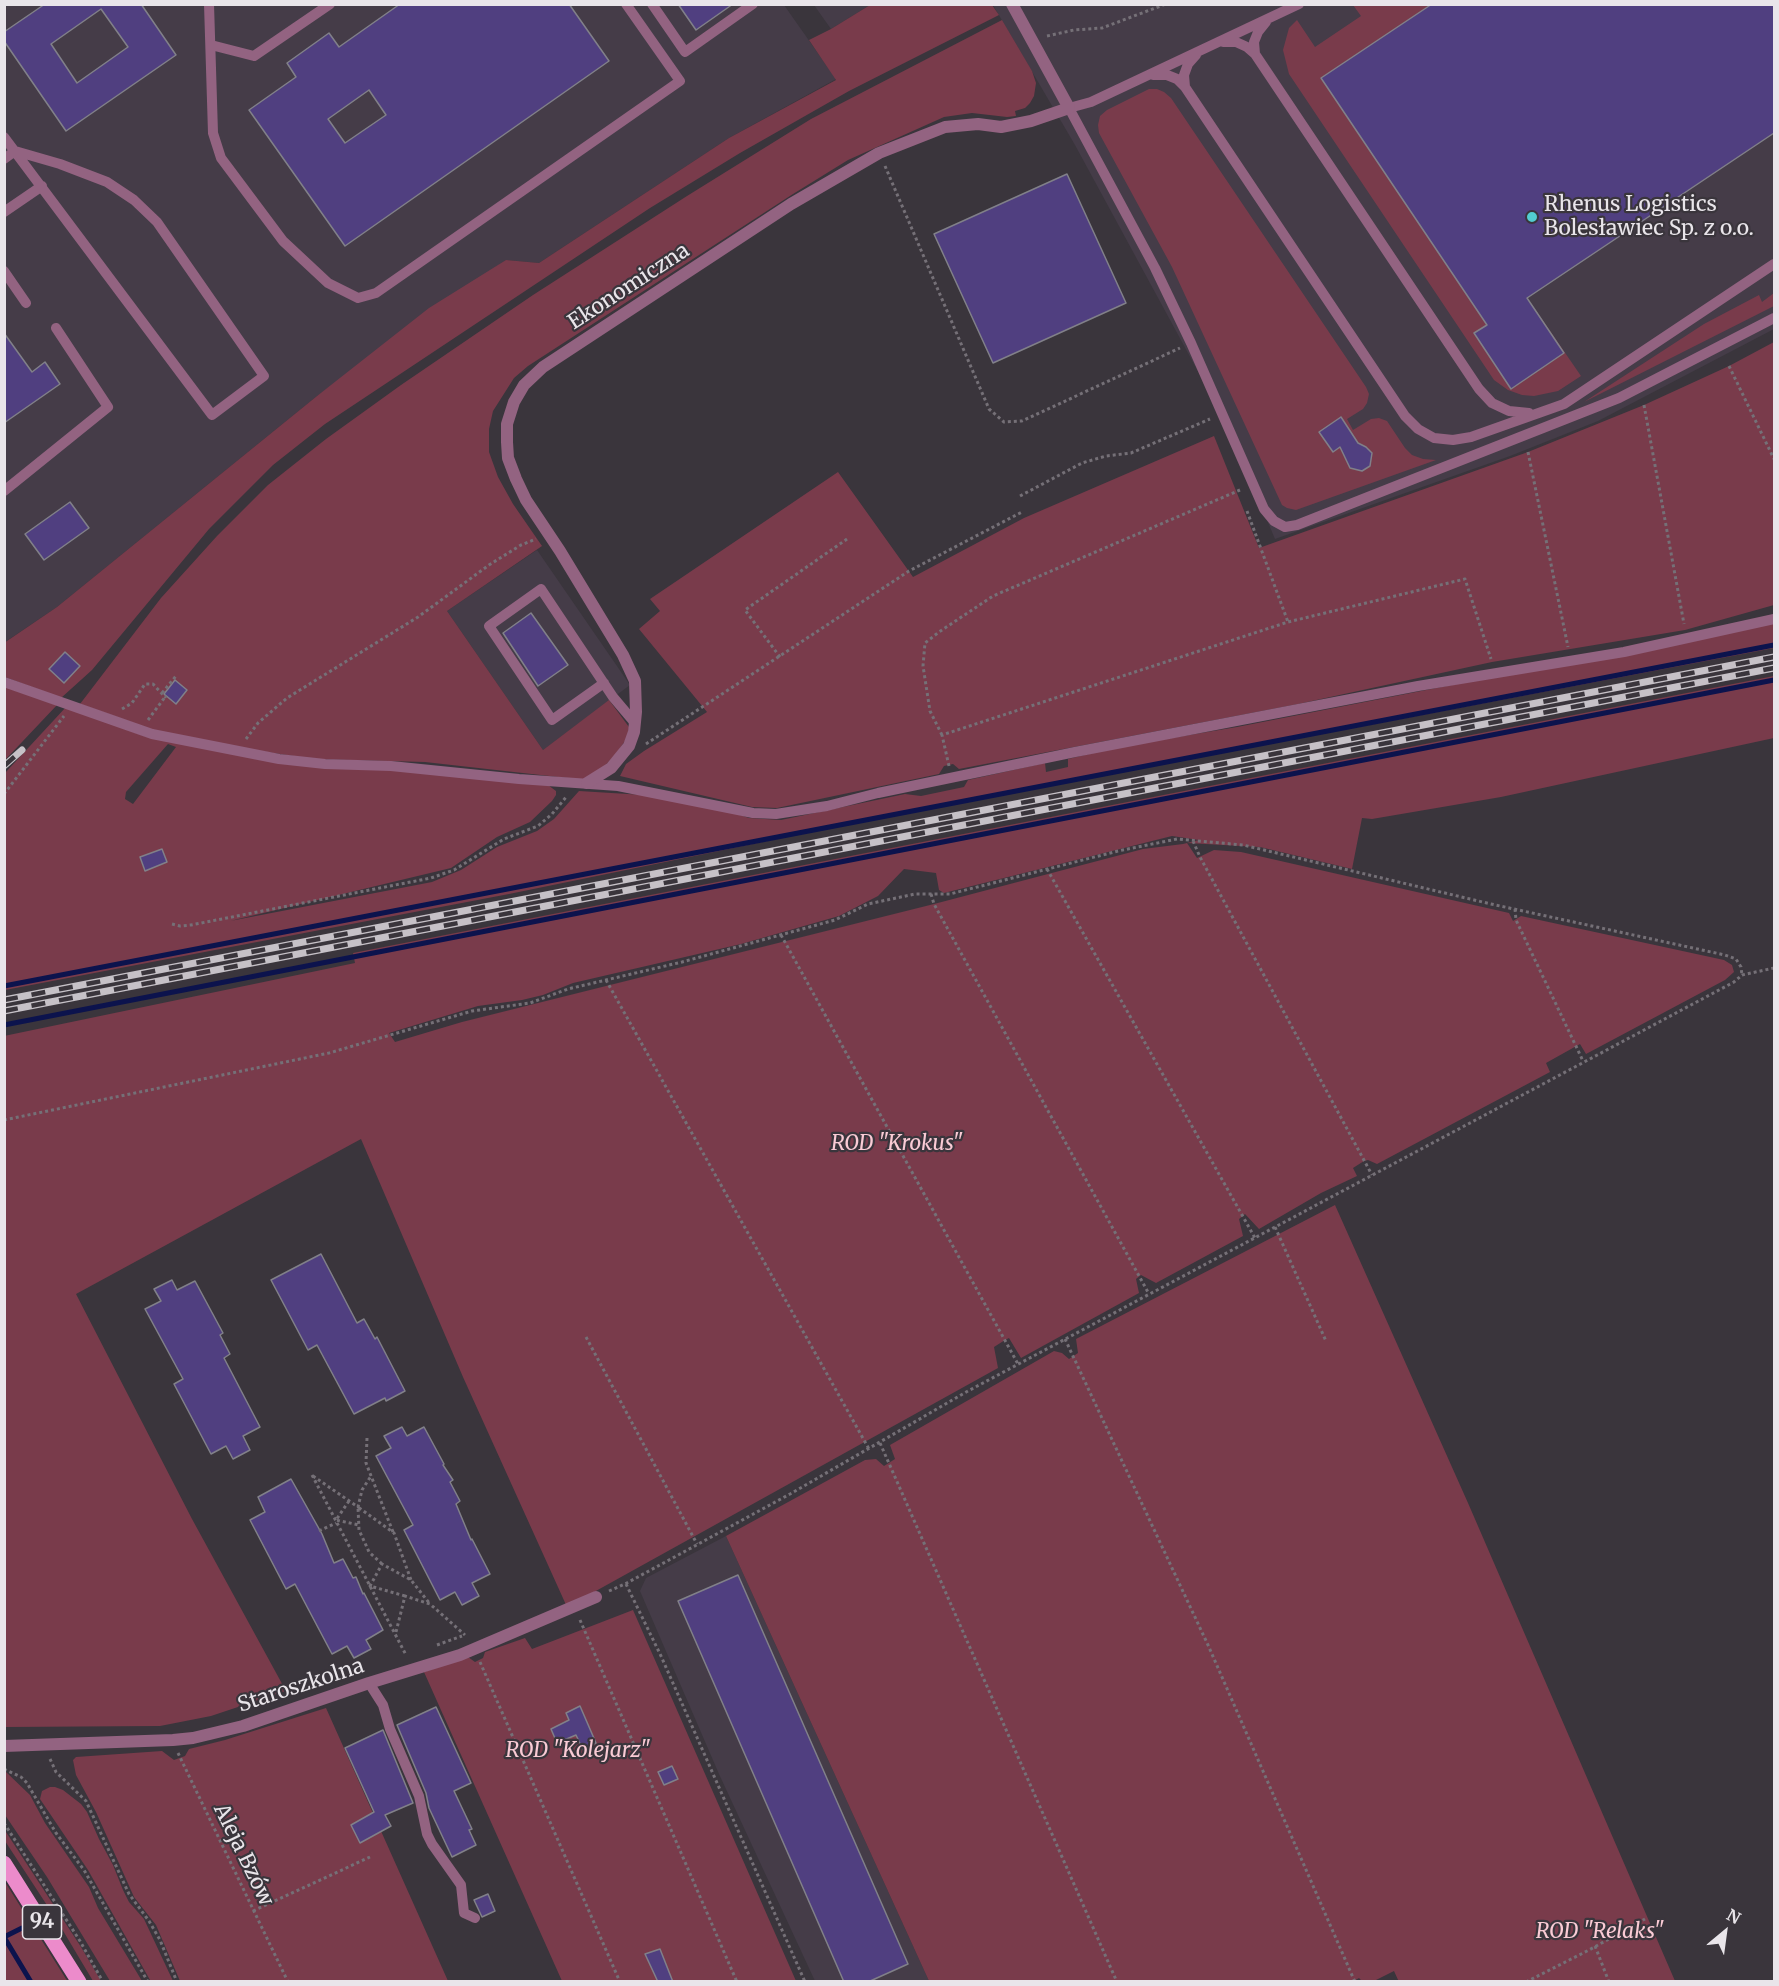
<!DOCTYPE html>
<meta charset="utf-8">
<style>
body{margin:0}
#map{position:relative;width:1779px;height:1986px;overflow:hidden;background:#3a353c;font-family:Merriweather,serif}
canvas{display:block}
.frame{position:absolute;inset:0;border:6px solid #e9e5ea;pointer-events:none}
.north{position:absolute;left:1695px;top:1902px;width:60px;height:60px;-webkit-text-stroke:4px #3a353c;paint-order:stroke;rotate:29deg;font-size:16px;font-weight:700;line-height:24px;text-align:center;color:#e9e5ea}
.north::after{content:'';display:block;margin:auto;width:21px;height:27px;background:#e9e5ea;clip-path:polygon(50% 0,100% 100%,50% 72%,0 100%)}
</style>
<div id="map">
<canvas width="1779" height="1986"></canvas>
<div class="frame"></div>
<div class="north">N</div>
</div>
<script>
const g = document.querySelector('canvas').getContext('2d');
g.lineJoin = 'round';
function fill(path, color) { g.fillStyle = color; g.fill(path, 'evenodd'); }
const toPath = rows => new Path2D(rows.map(r => 'M' + r).join(''));
function strokePath(path, color, width, dash) { g.strokeStyle = color; g.lineWidth = width; g.lineCap = dash ? 'butt' : 'round'; g.setLineDash(dash || []); g.stroke(path); }
function label(font, color, halo, rows, align = 'center') {
  g.font = font + ' Merriweather,serif'; g.lineWidth = 4.5; g.setLineDash([]); g.textBaseline = 'middle'; g.strokeStyle = halo; g.fillStyle = color; for (const [text, x, y, turn = 0] of rows) {
    g.save(); g.translate(x, y); g.rotate((+turn || 0) * Math.PI / 180); g.textAlign = isNaN(turn) ? turn : align; if (halo) g.strokeText(text, 0, 0); g.fillText(text, 0, 0); g.restore();
  }
}
const built = toPath([
 [5,5,784,5,836,79,729,138,539,263,506,260,317,396,57,607,5,642],
 [814,5,870,5,831,29],
 [993,5,1774,5,1774,329,1598,421,1510,456,1275,539,1226,423,1075,145],
 [537,550,630,685,543,750,447,611],
 [726,1536,929,1981,815,1981,719,1774,640,1591,646,1578]
]);
const green = toPath([
 [870,5,992,5,999,15,849,91,740,153,650,208,325,424,273,465,209,529,92,670,61,698,5,677,4,643,57,607,317,396,429,308,506,260,539,263,729,138,836,80,809,40,831,29],
 [65,652,80,666,50,669,50,668],
 [1353,5,1438,5,1361,56,1581,376,1558,391,1534,396,1522,395,1508,390,1494,380,1289,74,1283,50,1289,28,1297,20,1315,47,1361,16],
 [1002,20,1032,71,1036,83,1034,96,1030,103,1025,108,1015,111,1016,116,1007,117,972,113,944,117,848,160,793,194,528,366,514,378,493,411,489,429,489,452,498,477,513,504,542,546,447,611,543,750,609,700,629,727,627,738,616,754,597,774,589,779,576,779,425,762,314,759,253,750,153,730,80,704,161,598,217,536,268,485,326,439,401,385,533,295,687,196,811,119],
 [179,683,187,690,176,704,164,694,169,688,173,691],
 [1149,89,1157,89,1164,92,1171,98,1366,387,1369,394,1367,403,1363,409,1347,419,1353,430,1371,419,1379,418,1387,421,1405,448,1412,455,1423,459,1436,460,1296,510,1287,508,1282,505,1172,267,1099,133,1098,125,1100,116,1107,110],
 [1774,293,1774,306,1584,402,1704,324,1759,295,1762,302],
 [1774,342,1774,605,1685,630,1492,662,1298,704,959,769,953,764,944,766,939,774,777,808,752,807,620,776,626,764,644,751,707,712,639,629,660,611,650,599,838,472,913,577,1024,518,1214,436,1259,548,1528,452,1644,405,1729,366],
 [1774,622,1774,648,865,821,509,894,5,990,5,773,66,707,147,737,382,769,548,785,556,791,556,795,552,801,530,822,497,837,451,868,230,921,432,882,461,870,497,847,537,831,554,819,579,791,644,795,722,809,749,818,781,820,905,794,921,796,964,787,968,780,1045,763,1046,772,1068,767,1068,759,1118,747,1237,727],
 [168,744,176,747,133,804,125,799,126,792],
 [162,850,166,862,144,870,140,857],
 [1774,676,1774,738,1501,797,1372,819,1362,818,1352,869,1260,847,1187,843,1197,858,1214,850,1241,852,1509,913,1513,921,1521,916,1724,960,1732,965,1734,972,1725,980,1586,1054,1580,1044,1546,1063,1550,1072,1377,1164,1368,1160,1364,1161,1353,1168,1357,1176,1321,1193,1259,1229,1245,1214,1239,1219,1243,1236,1156,1283,1141,1275,1136,1279,1139,1293,1021,1358,1009,1338,1005,1340,994,1347,998,1368,567,1607,463,1377,361,1139,76,1294,192,1519,286,1691,211,1716,160,1726,5,1727,4,1036,355,963,353,953],
 [1172,836,1199,840,1183,844,1143,849,934,904,462,1022,395,1042,389,1033,478,1006,522,1000,543,995,573,983,741,944,839,916,878,896,904,869,936,873,939,890,944,893],
 [4,686,57,705,5,760,4,760],
 [1335,1205,1468,1503,1675,1981,1399,1982,1394,1971,1372,1982,1362,1981,1359,1978,1352,1982,929,1981,726,1536,865,1460,876,1459,884,1466,895,1459,890,1445,1054,1351,1062,1353,1069,1359,1078,1353,1076,1339],
 [633,1610,796,1981,562,1981,424,1672,468,1657,475,1662,483,1658,485,1652,525,1638,532,1649],
 [326,1708,448,1981,180,1981,156,1925,134,1897,126,1879,96,1812,76,1775,73,1760,76,1757,162,1751,174,1760,185,1756,189,1749,225,1740],
 [5,1771,30,1795,45,1823,89,1887,98,1908,142,1981,110,1981,47,1877,5,1815],
 [50,1787,55,1787,63,1790,81,1804,87,1812,99,1839,113,1865,123,1890,129,1902,144,1919,173,1981,151,1981,150,1980,88,1870,40,1799,42,1791],
 [4,1829,81,1947,101,1981,93,1981,56,1919,5,1841],
 [5,1882,66,1979,68,1981,5,1981]
]);
const stream = toPath([
 [4,986,1774,645],
 [4,1025,1774,680],
 [4,1937,31,1982],
 [4,1937,22,1928]
]);
const building = toPath([
 [45,4,141,4,176,55,66,131,4,41,4,32,45,4],
 [101,9,128,47,77,83,51,44,101,9],
 [400,4,569,4,609,61,345,246,249,110,296,77,287,63,329,33,339,47,400,4],
 [369,90,386,115,345,143,328,119,369,90],
 [678,4,733,4,696,30,678,4],
 [1432,4,1774,4,1774,133,1527,298,1564,353,1511,389,1474,333,1487,325,1321,78,1432,4],
 [1067,174,1126,303,993,363,934,234,1067,174],
 [4,333,32,372,45,362,60,384,4,423,4,333],
 [1341,417,1358,443,1366,447,1372,453,1370,466,1362,471,1350,468,1340,447,1333,452,1319,432,1341,417],
 [70,502,89,528,44,560,25,534,70,502],
 [531,613,568,665,538,686,503,633,531,613],
 [65,652,80,666,64,683,49,669,65,652],
 [175,680,187,690,176,704,164,694,175,680],
 [162,849,167,862,145,871,140,857,162,849],
 [321,1254,357,1323,364,1319,375,1339,377,1337,405,1391,386,1401,385,1398,354,1414,317,1345,308,1350,271,1280,321,1254],
 [172,1280,177,1290,195,1281,223,1333,220,1335,230,1354,224,1358,260,1427,243,1436,250,1450,233,1459,226,1446,211,1454,174,1384,183,1379,145,1309,161,1301,154,1289,172,1280],
 [402,1427,407,1436,424,1427,444,1464,443,1465,453,1480,450,1482,460,1501,456,1504,471,1540,472,1539,490,1574,472,1583,479,1596,462,1605,455,1592,440,1600,404,1530,413,1525,376,1456,391,1448,384,1436,402,1427],
 [291,1479,322,1534,334,1563,343,1559,353,1578,356,1577,363,1594,364,1593,383,1630,366,1640,371,1649,354,1658,347,1646,332,1654,295,1584,286,1589,250,1520,265,1512,258,1497,291,1479],
 [738,1575,908,1964,868,1982,844,1982,678,1601,738,1575],
 [580,1706,596,1743,583,1750,576,1735,557,1743,551,1729,569,1720,566,1713,580,1706],
 [436,1707,471,1783,454,1791,472,1829,469,1830,476,1845,452,1857,429,1808,426,1793,397,1725,436,1707],
 [383,1730,413,1803,385,1815,391,1826,360,1843,351,1825,374,1812,345,1748,383,1730],
 [672,1766,678,1779,664,1785,658,1772,672,1766],
 [488,1894,495,1911,482,1917,474,1900,488,1894],
 [660,1949,673,1982,658,1982,645,1954,660,1949]
]);
const path = toPath([
 [1047,36,1074,30,1102,28,1166,4],
 [885,166,989,409,1004,422,1022,421,1180,348],
 [1729,366,1774,459],
 [1644,405,1684,624],
 [1528,452,1568,647],
 [1020,496,1082,463,1106,456,1131,453,1210,419],
 [1247,511,1288,622],
 [780,657,745,610,847,539],
 [162,693,176,676],
 [122,709,132,703,145,684,153,684,165,697,166,696],
 [148,720,165,697],
 [942,735,930,711,923,666,925,643,939,632,993,596,1240,490],
 [246,739,258,723,287,698,418,617,489,565,521,545,536,539],
 [646,744,909,571,1022,512],
 [949,766,942,735,1288,622,1465,579,1491,659],
 [4,794,64,716],
 [1193,841,1200,857,1372,1175],
 [1047,869,1255,1238],
 [931,894,934,904,1149,1294],
 [1515,909,1516,920,1583,1061],
 [172,924,180,926,191,925,431,878,454,870,504,839,538,826,552,814,567,796],
 [781,935,1018,1364],
 [606,980,869,1449],
 [4,1120,329,1053,472,1011,530,1003,568,989,682,962,835,920,868,904,915,894,950,894,1118,851,1177,839,1243,845,1491,904,1725,955,1736,959,1741,967,1742,975],
 [1275,1227,1326,1341],
 [586,1337,697,1544],
 [1065,1339,1208,1645,1355,1982],
 [367,1438,366,1463,393,1532],
 [880,1443,1117,1982],
 [312,1475,406,1655],
 [313,1476,358,1507,362,1490,371,1476],
 [349,1501,336,1520,359,1525],
 [319,1531,336,1523],
 [382,1564,369,1552,365,1543,359,1530,358,1507,394,1533,411,1580],
 [626,1584,661,1656,805,1982],
 [609,1591,625,1584,790,1494,968,1391,1734,982,1742,975,1774,968],
 [405,1596,370,1586,382,1564,411,1580,430,1604],
 [580,1620,737,1982],
 [396,1632,405,1596,430,1604,465,1635],
 [437,1645,462,1636],
 [480,1662,620,1982],
 [178,1753,288,1982],
 [50,1759,56,1772,86,1801,129,1894,149,1921,160,1940,177,1982],
 [4,1769,21,1777,27,1783,56,1833,84,1870,148,1982],
 [4,1823,80,1941,103,1982],
 [253,1911,370,1857],
 [1595,1946,1609,1982],
 [1526,1982,1589,1950,1645,1919]
]);
const lane = toPath([
 [209,4,213,133,221,158,283,241,328,283,358,298,376,293,680,81,626,4],
 [652,4,685,52,753,4],
 [1299,4,1091,102,1069,108,1155,268,1191,343,1264,509,1274,521,1285,527,1297,525,1619,398,1774,318],
 [1266,22,1258,32,1254,42,1255,54,1479,389,1492,403,1509,411,1529,413],
 [1223,42,1236,42,1247,47,1255,54],
 [211,45,254,56,330,4],
 [1196,55,1188,64,1184,75,1185,87,1405,416,1418,429,1434,438,1453,440,1471,437,1564,404,1774,264],
 [1153,75,1167,75,1177,79,1185,87],
 [4,137,212,415,264,376,157,222,134,200,107,182,60,164,15,151],
 [4,159,15,151],
 [4,212,42,186],
 [4,271,26,303],
 [4,491,108,407,56,328],
 [4,682,152,734,279,759,325,764,391,766,519,779,618,786,753,813,776,814,827,806,878,793,1075,752,1418,686,1624,652,1774,619],
 [604,683,552,720,489,626,541,589,613,697,635,723],
 [369,1683,383,1705,390,1729,419,1796,427,1834,432,1844,461,1885,464,1913,475,1918]
]);
const street = toPath([
 [587,783,611,768,629,746,634,732,636,712,635,681,623,655,560,551,526,500,516,479,508,458,507,442,507,424,514,402,524,385,543,367,791,204,879,153,945,127,978,124,1001,127,1031,121,1069,108,1012,4],
 [4,1746,173,1740,193,1738,243,1726,369,1683,460,1655,596,1597]
]);
const primary = toPath([
 [4,1863,79,1982]
]);
const rail = toPath([
 [4,766,22,750],
 [4,1000,1774,657],
 [4,1011,1774,668]
]);
const markers = [
 [1532,217,6,"#52ccd0"]
];
const shields = [
 [42,1922,39]
];
const shieldNames = [
 ["94",42,1922]
];
const poiNames = [
 ["Rhenus Logistics",1544,205],
 ["Bolesławiec Sp. z o.o.",1544,229]
];
const streetNames = [
 ["Ekonomiczna",629,287,-33],
 ["Staroszkolna",301,1686,-18],
 ["Aleja Bzów",243,1855,64]
];
const parkNames = [
 ["ROD \"Krokus\"",897,1144],
 ["ROD \"Kolejarz\"",578,1751],
 ["ROD \"Relaks\"",1600,1932]
];
fill(built, '#453c48');
fill(green, '#793b4b');
strokePath(stream, '#0c134d', 5);
fill(building, '#503f80');
strokePath(building, '#818089', 1.5);
strokePath(path, '#757077', 3, [3, 3]);
strokePath(lane, '#936381', 10);
strokePath(street, '#936381', 12);
strokePath(primary, '#ec8bcb', 15);
strokePath(rail, '#c6c1c7', 7);
strokePath(rail, '#3a353c', 4.5, [14]);
for (const [x, y, r, color] of markers) { const dot = new Path2D(); dot.arc(x, y, r, 0, 2 * Math.PI); g.fillStyle = color; g.fill(dot); strokePath(dot, '#3a353c', 2); }
for (const [x, y, w] of shields) { const box = new Path2D(); box.roundRect(x - w / 2, y - 17, w, 34, 4.5); g.fillStyle = '#3a353c'; g.fill(box); strokePath(box, '#e9e5ea', 1.5); }
label('bold 20px', '#e9e5ea', null, shieldNames);
label('21px', '#e9e5ea', '#3a353c', poiNames, 'left');
label('21px', '#e9e5ea', '#3a353c', streetNames);
label('italic 21px', '#facbd5', '#3a353c', parkNames);
</script>
